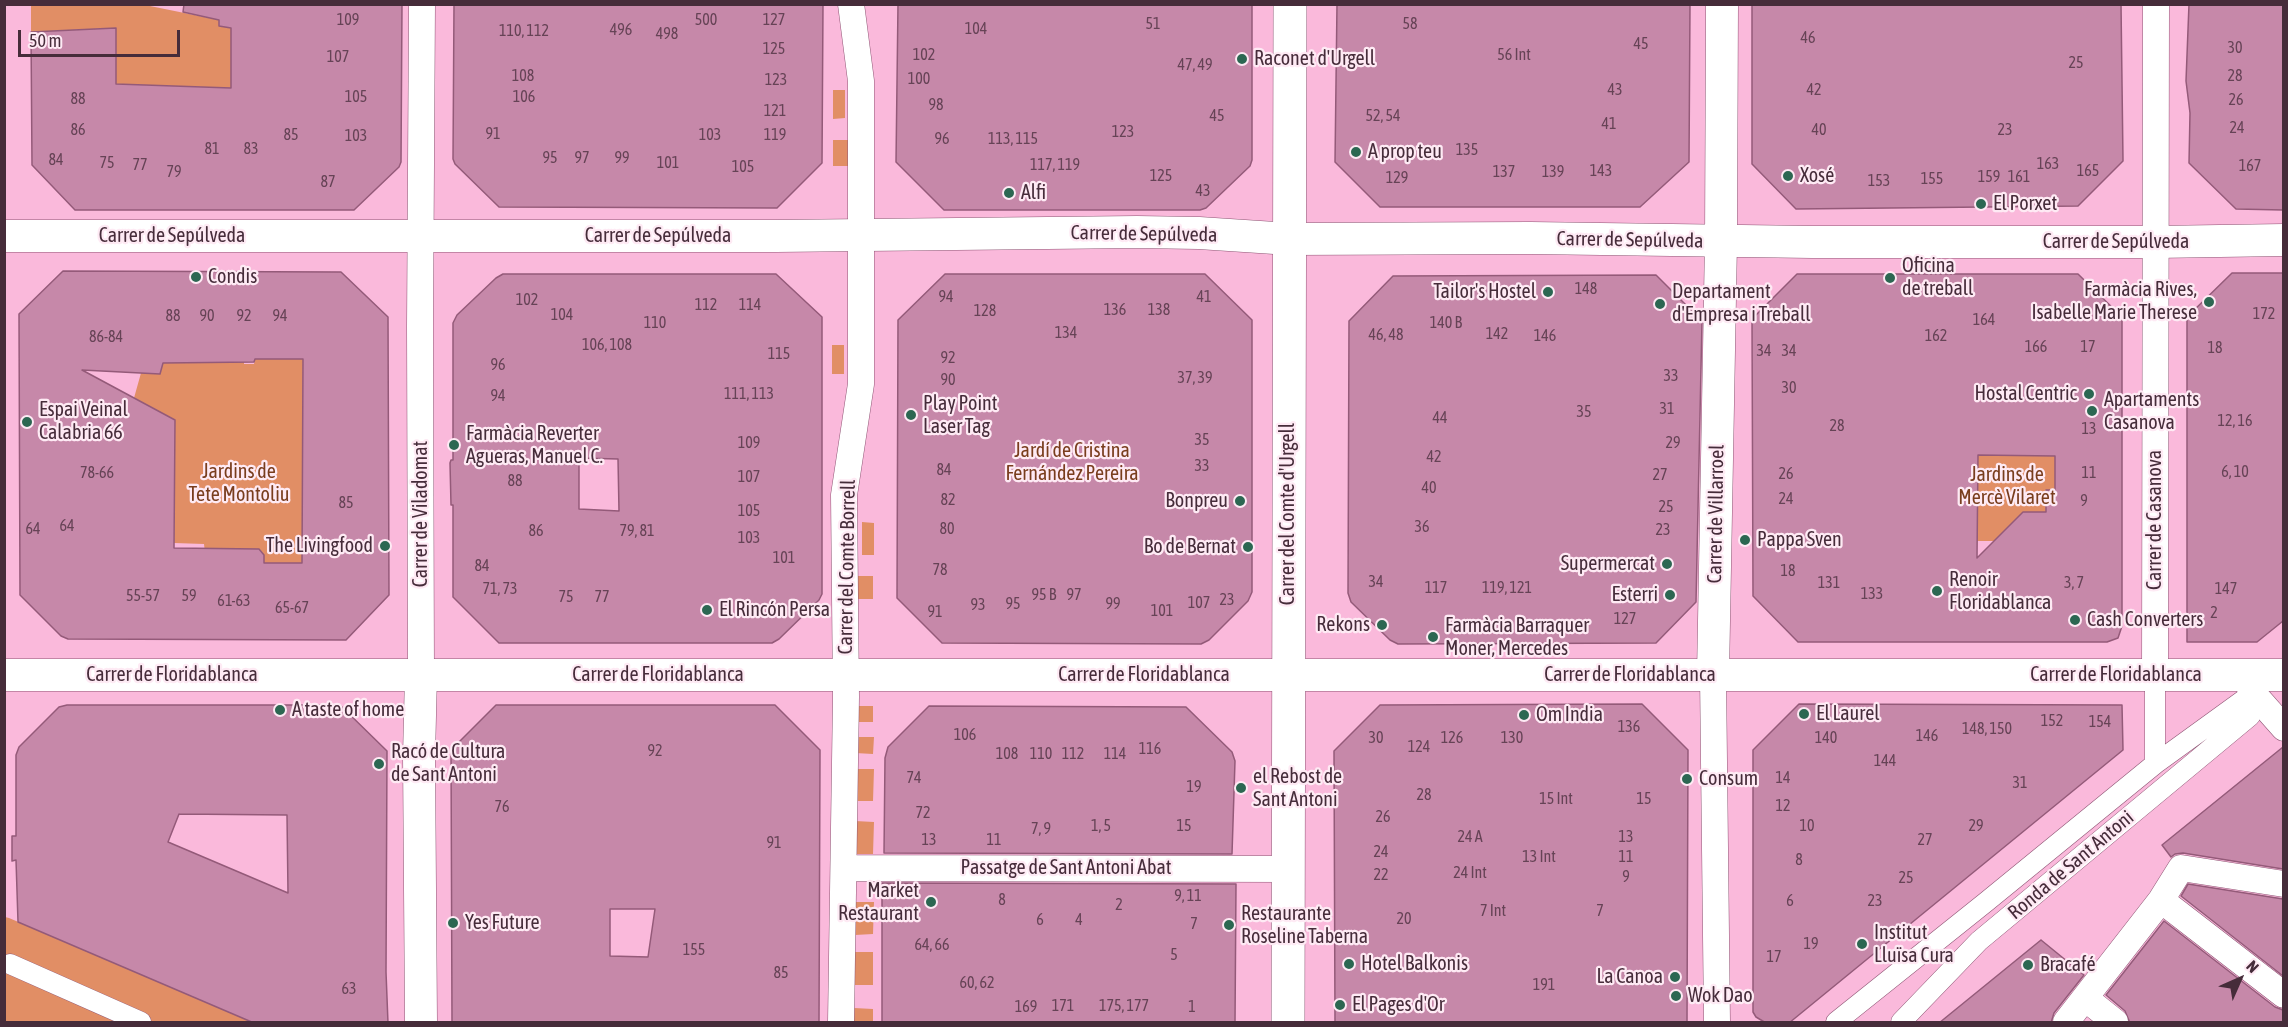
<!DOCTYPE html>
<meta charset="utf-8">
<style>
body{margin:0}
#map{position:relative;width:2288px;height:1027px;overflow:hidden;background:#fab9db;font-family:"Asap Condensed",sans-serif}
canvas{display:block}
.frame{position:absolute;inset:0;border:6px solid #462c3a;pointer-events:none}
.north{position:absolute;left:2210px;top:949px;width:60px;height:60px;-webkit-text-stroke:4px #feeaf4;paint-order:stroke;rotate:45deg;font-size:16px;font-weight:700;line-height:24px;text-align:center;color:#462c3a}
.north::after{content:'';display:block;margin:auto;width:21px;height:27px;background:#462c3a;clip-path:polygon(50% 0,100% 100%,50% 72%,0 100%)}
.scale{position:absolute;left:18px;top:30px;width:162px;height:27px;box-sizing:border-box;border:3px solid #462c3a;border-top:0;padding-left:8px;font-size:18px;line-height:21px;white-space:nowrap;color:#462c3a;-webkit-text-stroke:4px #feeaf4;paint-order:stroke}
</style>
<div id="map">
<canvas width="2288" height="1027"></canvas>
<div class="frame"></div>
<div class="north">N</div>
<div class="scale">50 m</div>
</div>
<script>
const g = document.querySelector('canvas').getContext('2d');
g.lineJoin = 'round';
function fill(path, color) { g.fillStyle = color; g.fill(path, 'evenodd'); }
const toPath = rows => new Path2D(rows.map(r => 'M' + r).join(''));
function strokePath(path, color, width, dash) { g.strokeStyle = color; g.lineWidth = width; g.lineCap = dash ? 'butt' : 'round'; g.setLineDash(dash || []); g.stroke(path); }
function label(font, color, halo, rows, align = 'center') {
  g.font = font + ' "Asap Condensed",sans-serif'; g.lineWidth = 4.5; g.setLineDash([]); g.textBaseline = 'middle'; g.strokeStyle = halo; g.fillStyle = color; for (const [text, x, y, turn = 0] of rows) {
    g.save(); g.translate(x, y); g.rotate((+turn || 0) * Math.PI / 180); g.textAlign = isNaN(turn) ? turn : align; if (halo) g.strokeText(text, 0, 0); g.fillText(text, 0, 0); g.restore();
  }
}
const green = toPath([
 [31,5,145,5,219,20,231,28,231,88,116,84,115,28,31,32],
 [833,90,845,90,845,118,833,119],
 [833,140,853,140,852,166,833,166],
 [832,345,844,345,844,374,832,374],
 [255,359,303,359,302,563,264,563,264,555,259,549,205,553,204,544,174,543,175,420,134,398,141,373,159,374,164,361,231,362,244,360,244,364,254,364],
 [1978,455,2055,456,2055,490,2046,512,2023,512,1994,541,1977,541],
 [862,522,874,523,874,555,862,555],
 [853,576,873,576,873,599,854,599],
 [854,706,873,706,873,722,854,722],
 [855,737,874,737,873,754,855,753],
 [854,769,874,769,873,801,855,801],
 [855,821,874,822,873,854,855,854],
 [854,902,874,902,873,934,855,935],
 [5,917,9,918,254,1022,5,1022],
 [854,952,873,952,873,985,854,985],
 [854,1008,873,1009,873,1022,854,1022]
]);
const building = toPath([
 [184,4,402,4,401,162,399,167,354,210,75,210,32,165,31,32,116,28,116,84,231,88,231,28,219,26,219,20,183,12,184,4],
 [454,4,823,4,822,163,777,208,499,207,455,164,453,159,454,4],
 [898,4,1252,4,1252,160,1250,166,1206,208,1200,210,944,210,896,162,898,4],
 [1337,4,1690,4,1689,162,1640,207,1380,207,1335,162,1337,4],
 [1752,4,2121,4,2123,161,2078,206,1796,209,1752,164,1752,4],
 [2189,4,2283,4,2283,210,2236,209,2189,163,2190,113,2186,81,2189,4],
 [63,271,341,272,388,317,389,595,346,640,68,639,61,636,20,595,19,314,63,271],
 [255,359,303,359,302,563,264,563,264,555,259,549,174,548,175,420,82,370,160,374,163,363,254,362,255,359],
 [2232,273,2283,273,2283,621,2257,642,2187,642,2187,317,2232,273],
 [503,274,776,274,822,317,822,594,819,600,779,639,772,643,499,643,453,597,453,505,451,505,450,463,451,460,453,460,453,323,457,315,496,278,503,274],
 [579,458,618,459,619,511,579,509,579,458],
 [945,274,1205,274,1252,320,1252,592,1248,601,1209,640,1201,644,942,643,897,598,898,320,945,274],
 [1797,274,2078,274,2122,317,2122,626,2118,638,2107,642,1798,642,1753,596,1752,319,1797,274],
 [1978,455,2055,456,2055,490,2046,490,2046,512,2023,512,1977,558,1978,455],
 [1656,275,1702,321,1696,602,1656,643,1398,644,1390,640,1351,602,1348,593,1349,321,1393,276,1656,275],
 [1642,704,1688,750,1687,1023,1335,1023,1334,751,1380,705,1642,704],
 [1799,704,2122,705,2123,750,1789,1023,1766,1023,1756,1017,1753,1012,1753,750,1799,704],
 [67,705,340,705,387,751,386,972,388,1023,254,1023,18,922,16,860,12,861,12,836,16,836,16,755,19,747,59,707,67,705],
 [179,814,287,815,288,893,168,842,179,814],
 [496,705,775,705,820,750,819,1023,452,1023,451,750,496,705],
 [610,909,655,909,648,957,610,956,610,909],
 [929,706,1186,707,1232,752,1235,761,1232,854,884,853,885,758,888,747,929,706],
 [2283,747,2283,869,2183,853,2175,854,2171,857,2162,845,2283,747],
 [882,883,1236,884,1235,1023,882,1023,882,883],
 [2188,884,2283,899,2283,976,2181,896,2188,884],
 [2164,921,2275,1007,2283,1010,2283,1023,2130,1023,2125,1011,2106,995,2164,921],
 [2041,940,2084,975,2054,1013,2051,1023,1939,1023,2041,940]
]);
const pedestrian = toPath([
 [2155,764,2253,693],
 [10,964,141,1022],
 [1836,1022,1986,902,2155,764,2155,675],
 [1901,1022,1979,941,2250,716]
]);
const minor = toPath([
 [421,675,420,326,422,4],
 [1713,675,1717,1022],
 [2155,675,2156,4],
 [2243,675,2253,693,2284,728],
 [845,868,1288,869],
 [2161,900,2284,995],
 [2085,998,2115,1022],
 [841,1022,846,697,844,495,861,384,861,81,851,4],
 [2066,1022,2161,900,2181,868,2284,884]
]);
const tertiary = toPath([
 [4,236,776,236,1137,232,1199,233,1290,239,1531,238,1812,242,2155,242,2284,240],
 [4,675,2284,675],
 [1713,675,1721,242,1722,4],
 [421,1022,419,756,421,675]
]);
const secondary = toPath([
 [1288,1022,1290,4]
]);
const markers = [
 [1242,59,6,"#2c6752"],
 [1356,152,6,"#2c6752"],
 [1788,176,6,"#2c6752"],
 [1009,193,6,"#2c6752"],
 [1981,204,6,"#2c6752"],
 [196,277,6,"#2c6752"],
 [1890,278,6,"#2c6752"],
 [1548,292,6,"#2c6752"],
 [2209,302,6,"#2c6752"],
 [1660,304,6,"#2c6752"],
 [2089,394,6,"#2c6752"],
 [2092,411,6,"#2c6752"],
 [911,415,6,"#2c6752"],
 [27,422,6,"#2c6752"],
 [454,445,6,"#2c6752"],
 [1240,501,6,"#2c6752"],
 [1745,540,6,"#2c6752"],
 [385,546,6,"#2c6752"],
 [1248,547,6,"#2c6752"],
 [1667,564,6,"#2c6752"],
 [1937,591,6,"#2c6752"],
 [1670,595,6,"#2c6752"],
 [707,610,6,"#2c6752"],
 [2075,620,6,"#2c6752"],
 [1382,625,6,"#2c6752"],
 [1433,637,6,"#2c6752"],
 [280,710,6,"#2c6752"],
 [1804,714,6,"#2c6752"],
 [1524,715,6,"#2c6752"],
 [379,764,6,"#2c6752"],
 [1687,779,6,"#2c6752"],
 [1241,788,6,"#2c6752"],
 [931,902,6,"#2c6752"],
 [453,923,6,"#2c6752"],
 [1229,925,6,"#2c6752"],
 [1862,944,6,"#2c6752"],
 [1349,964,6,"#2c6752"],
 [2028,965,6,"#2c6752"],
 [1675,977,6,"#2c6752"],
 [1676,996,6,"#2c6752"],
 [1340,1005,6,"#2c6752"]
];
const numberNames = [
 ["109",348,20],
 ["500",706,20],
 ["127",774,20],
 ["51",1153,24],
 ["58",1410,24],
 ["104",976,29],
 ["496",621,30],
 ["110, 112",524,31],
 ["498",667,34],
 ["46",1808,38],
 ["45",1641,44],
 ["30",2235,48],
 ["125",774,49],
 ["102",924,55],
 ["56 Int",1514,55],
 ["107",338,57],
 ["25",2076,63],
 ["47, 49",1195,65],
 ["108",523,76],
 ["28",2235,76],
 ["100",919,79],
 ["123",776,80],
 ["43",1615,90],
 ["42",1814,90],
 ["105",356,97],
 ["106",524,97],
 ["88",78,99],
 ["26",2236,100],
 ["98",936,105],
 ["121",775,111],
 ["45",1217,116],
 ["52, 54",1383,116],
 ["41",1609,124],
 ["24",2237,128],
 ["86",78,130],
 ["40",1819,130],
 ["23",2005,130],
 ["123",1123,132],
 ["91",493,134],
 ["85",291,135],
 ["103",710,135],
 ["119",775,135],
 ["103",356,136],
 ["96",942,139],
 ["113, 115",1013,139],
 ["81",212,149],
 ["83",251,149],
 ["135",1467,150],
 ["95",550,158],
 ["97",582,158],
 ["99",622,158],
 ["84",56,160],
 ["75",107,163],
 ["101",668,163],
 ["163",2048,164],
 ["77",140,165],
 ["117, 119",1055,165],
 ["167",2250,166],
 ["105",743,167],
 ["143",1601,171],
 ["165",2088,171],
 ["79",174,172],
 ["137",1504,172],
 ["139",1553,172],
 ["125",1161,176],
 ["159",1989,177],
 ["161",2019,177],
 ["129",1397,178],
 ["155",1932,179],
 ["153",1879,181],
 ["87",328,182],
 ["43",1203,191],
 ["148",1586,289],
 ["94",946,297],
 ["41",1204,297],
 ["102",527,300],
 ["112",706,305],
 ["114",750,305],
 ["136",1115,310],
 ["138",1159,310],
 ["128",985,311],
 ["172",2264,314],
 ["104",562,315],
 ["88",173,316],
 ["90",207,316],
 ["92",244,316],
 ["94",280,316],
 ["164",1984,320],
 ["110",655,323],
 ["140 B",1446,323],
 ["134",1066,333],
 ["142",1497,334],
 ["46, 48",1386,335],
 ["146",1545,336],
 ["162",1936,336],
 ["86-84",106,337],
 ["106, 108",607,345],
 ["166",2036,347],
 ["17",2088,347],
 ["18",2215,348],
 ["34",1764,351],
 ["34",1789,351],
 ["115",779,354],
 ["92",948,358],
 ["96",498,365],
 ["33",1671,376],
 ["37, 39",1195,378],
 ["90",948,380],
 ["30",1789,388],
 ["111, 113",749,394],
 ["94",498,396],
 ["31",1667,409],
 ["35",1584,412],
 ["44",1440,418],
 ["12, 16",2235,421],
 ["28",1837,426],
 ["13",2089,429],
 ["35",1202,440],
 ["109",749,443],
 ["29",1673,443],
 ["42",1434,457],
 ["33",1202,466],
 ["84",944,470],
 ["6, 10",2235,472],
 ["78-66",97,473],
 ["11",2089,473],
 ["26",1786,474],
 ["27",1660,475],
 ["107",749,477],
 ["88",515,481],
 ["40",1429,488],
 ["24",1786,499],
 ["82",948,500],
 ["9",2084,501],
 ["85",346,503],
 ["25",1666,507],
 ["105",749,511],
 ["64",67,526],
 ["36",1422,527],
 ["64",33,529],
 ["80",947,529],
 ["23",1663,530],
 ["86",536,531],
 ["79, 81",637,531],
 ["103",749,538],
 ["101",784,558],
 ["84",482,566],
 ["78",940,570],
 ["18",1788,571],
 ["34",1376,582],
 ["131",1829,583],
 ["3, 7",2074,583],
 ["117",1436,588],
 ["119, 121",1507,588],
 ["71, 73",500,589],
 ["147",2226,589],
 ["133",1872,594],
 ["95 B",1044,595],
 ["97",1074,595],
 ["55-57",143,596],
 ["59",189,596],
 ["75",566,597],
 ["77",602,597],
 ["23",1227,600],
 ["61-63",234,601],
 ["107",1199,603],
 ["95",1013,604],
 ["99",1113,604],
 ["93",978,605],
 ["65-67",292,608],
 ["101",1162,611],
 ["91",935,612],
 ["2",2214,613],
 ["127",1625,619],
 ["152",2052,721],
 ["154",2100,722],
 ["136",1629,727],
 ["148, 150",1987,729],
 ["106",965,735],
 ["146",1927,736],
 ["30",1376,738],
 ["126",1452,738],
 ["130",1512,738],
 ["140",1826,738],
 ["124",1419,747],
 ["116",1150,749],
 ["92",655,751],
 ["108",1007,754],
 ["110",1041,754],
 ["112",1073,754],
 ["114",1115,754],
 ["144",1885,761],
 ["74",914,778],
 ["14",1783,778],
 ["31",2020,783],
 ["19",1194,787],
 ["28",1424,795],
 ["15 Int",1556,799],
 ["15",1644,799],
 ["12",1783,806],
 ["76",502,807],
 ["72",923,813],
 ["26",1383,817],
 ["1, 5",1101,826],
 ["15",1184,826],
 ["10",1807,826],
 ["29",1976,826],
 ["7, 9",1041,829],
 ["24 A",1470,837],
 ["13",1626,837],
 ["13",929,840],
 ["11",994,840],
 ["27",1925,840],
 ["91",774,843],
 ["24",1381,852],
 ["13 Int",1539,857],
 ["11",1626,857],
 ["8",1799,860],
 ["24 Int",1470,873],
 ["22",1381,875],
 ["9",1626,877],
 ["25",1906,878],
 ["9, 11",1188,896],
 ["8",1002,900],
 ["6",1790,901],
 ["23",1875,901],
 ["2",1119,905],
 ["7 Int",1493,911],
 ["7",1600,911],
 ["20",1404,919],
 ["6",1040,920],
 ["4",1079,920],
 ["7",1194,924],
 ["19",1811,944],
 ["64, 66",932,945],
 ["155",694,950],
 ["5",1174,955],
 ["17",1774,957],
 ["85",781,973],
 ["60, 62",977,983],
 ["191",1544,985],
 ["63",349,989],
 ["171",1063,1006],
 ["175, 177",1124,1006],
 ["169",1026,1007],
 ["1",1192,1007]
];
const poiNames = [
 ["Raconet d'Urgell",1254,59],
 ["A prop teu",1368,152],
 ["Xosé",1800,176],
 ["Alfi",1021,193],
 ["El Porxet",1993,204],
 ["Oficina",1902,266],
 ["de treball",1902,289],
 ["Condis",208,277],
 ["Farmàcia Rives,",2197,290,"right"],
 ["Isabelle Marie Therese",2197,313,"right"],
 ["Tailor's Hostel",1536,292,"right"],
 ["Departament",1672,292],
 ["d'Empresa i Treball",1672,315],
 ["Hostal Centric",2077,394,"right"],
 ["Apartaments",2104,400],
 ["Casanova",2104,423],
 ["Play Point",923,404],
 ["Laser Tag",923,427],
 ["Espai Veinal",39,410],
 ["Calabria 66",39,433],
 ["Farmàcia Reverter",466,434],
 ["Agueras, Manuel C.",466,457],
 ["Bonpreu",1228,501,"right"],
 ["Pappa Sven",1757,540],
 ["The Livingfood",373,546,"right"],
 ["Bo de Bernat",1236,547,"right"],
 ["Supermercat",1655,564,"right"],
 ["Renoir",1949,580],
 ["Floridablanca",1949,603],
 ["Esterri",1658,595,"right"],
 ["El Rincón Persa",719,610],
 ["Cash Converters",2087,620],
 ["Rekons",1370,625,"right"],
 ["Farmàcia Barraquer",1445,626],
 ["Moner, Mercedes",1445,649],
 ["A taste of home",292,710],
 ["El Laurel",1816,714],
 ["Om India",1536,715],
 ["Racó de Cultura",391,752],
 ["de Sant Antoni",391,775],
 ["el Rebost de",1253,777],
 ["Sant Antoni",1253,800],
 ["Consum",1699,779],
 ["Market",919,891,"right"],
 ["Restaurant",919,914,"right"],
 ["Restaurante",1241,914],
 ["Roseline Taberna",1241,937],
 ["Yes Future",465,923],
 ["Institut",1874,933],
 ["Lluïsa Cura",1874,956],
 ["Hotel Balkonis",1361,964],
 ["Bracafé",2040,965],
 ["La Canoa",1663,977,"right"],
 ["Wok Dao",1688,996],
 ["El Pages d'Or",1352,1005]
];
const streetNames = [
 ["Carrer de Sepúlveda",1144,234,1],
 ["Carrer de Sepúlveda",172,236],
 ["Carrer de Sepúlveda",658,236],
 ["Carrer de Sepúlveda",1630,240,1],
 ["Carrer de Sepúlveda",2116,242],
 ["Carrer de Viladomat",421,514,-90],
 ["Carrer del Comte d'Urgell",1288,514,-90],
 ["Carrer de Villarroel",1716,514,-89],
 ["Carrer de Casanova",2155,520,-90],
 ["Carrer del Comte Borrell",847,567,-89],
 ["Carrer de Floridablanca",172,675],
 ["Carrer de Floridablanca",658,675],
 ["Carrer de Floridablanca",1144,675],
 ["Carrer de Floridablanca",1630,675],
 ["Carrer de Floridablanca",2116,675],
 ["Ronda de Sant Antoni",2071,865,-40],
 ["Passatge de Sant Antoni Abat",1066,868]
];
const parkNames = [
 ["Jardí de Cristina",1072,451],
 ["Fernández Pereira",1072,474],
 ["Jardins de",239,472],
 ["Tete Montoliu",239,495],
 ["Jardins de",2007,475],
 ["Mercè Vilaret",2007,498]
];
fill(green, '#e18e65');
fill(building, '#c688a9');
strokePath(building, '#945a79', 1.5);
strokePath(pedestrian, '#8e5574', 21);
strokePath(minor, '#8e5574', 27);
strokePath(tertiary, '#8e5574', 33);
strokePath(secondary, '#8e5574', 34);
strokePath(pedestrian, '#fff', 20);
strokePath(minor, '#fff', 26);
strokePath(tertiary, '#fff', 32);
strokePath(secondary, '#fff', 33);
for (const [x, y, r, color] of markers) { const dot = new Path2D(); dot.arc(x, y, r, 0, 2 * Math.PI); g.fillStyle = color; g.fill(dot); strokePath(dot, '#feeaf4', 2); }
label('16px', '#664356', null, numberNames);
label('20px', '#462c3a', '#feeaf4', poiNames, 'left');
label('20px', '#462c3a', '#feeaf4', streetNames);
label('20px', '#793d1d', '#feeaf4', parkNames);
</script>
